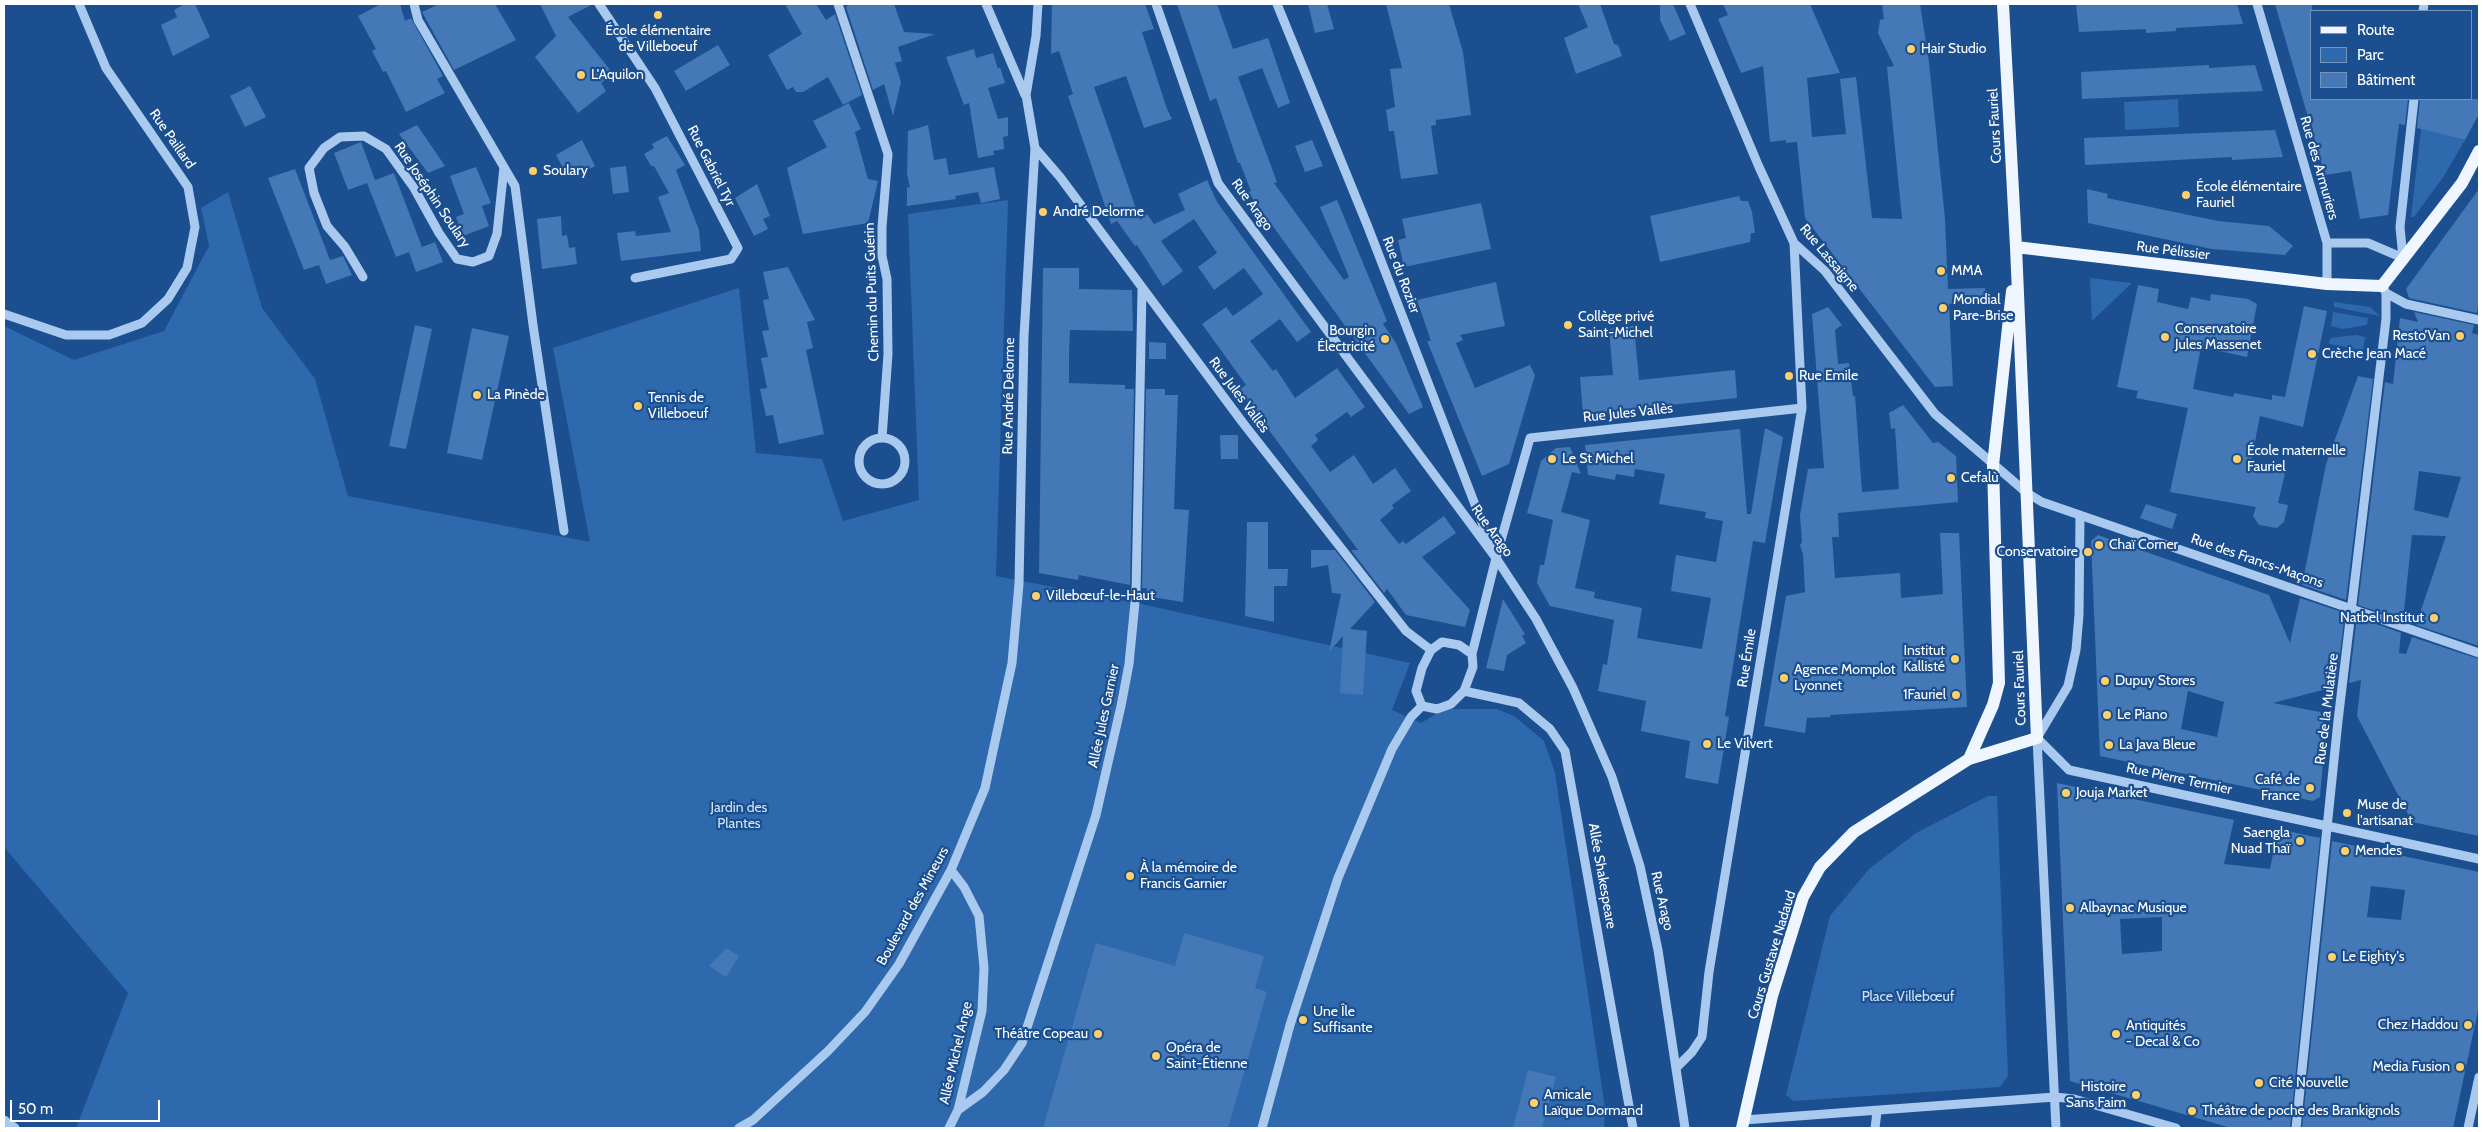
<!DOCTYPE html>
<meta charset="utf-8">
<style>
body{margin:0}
#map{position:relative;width:2483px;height:1132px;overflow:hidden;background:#1b4f8f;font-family:Cabin,sans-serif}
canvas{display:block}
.frame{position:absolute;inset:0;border:5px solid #fff;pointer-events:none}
.legend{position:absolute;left:2310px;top:10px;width:162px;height:90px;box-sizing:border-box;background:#1b4f8f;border:1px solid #7695bc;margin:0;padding:6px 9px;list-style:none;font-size:15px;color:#fff}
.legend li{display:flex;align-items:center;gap:10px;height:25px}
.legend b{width:25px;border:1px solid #7695bc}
.scale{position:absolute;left:10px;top:1100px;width:150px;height:22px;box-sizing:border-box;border:2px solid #fff;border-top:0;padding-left:6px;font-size:15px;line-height:18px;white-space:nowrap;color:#fff;-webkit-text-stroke:4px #1b4f8f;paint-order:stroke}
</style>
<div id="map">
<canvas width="2483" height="1132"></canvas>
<div class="frame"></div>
<ul class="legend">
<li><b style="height:6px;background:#f0f6ff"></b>Route</li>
<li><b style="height:14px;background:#2e69ad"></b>Parc</li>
<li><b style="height:14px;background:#4478b7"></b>Bâtiment</li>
</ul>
<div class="scale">50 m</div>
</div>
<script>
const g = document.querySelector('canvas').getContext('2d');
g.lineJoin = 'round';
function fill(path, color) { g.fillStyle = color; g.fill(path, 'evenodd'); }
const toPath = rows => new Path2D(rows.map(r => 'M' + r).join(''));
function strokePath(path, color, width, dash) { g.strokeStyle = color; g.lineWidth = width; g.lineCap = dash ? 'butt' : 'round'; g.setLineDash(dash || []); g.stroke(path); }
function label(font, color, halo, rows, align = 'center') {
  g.font = font + ' Cabin,sans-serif'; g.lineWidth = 4.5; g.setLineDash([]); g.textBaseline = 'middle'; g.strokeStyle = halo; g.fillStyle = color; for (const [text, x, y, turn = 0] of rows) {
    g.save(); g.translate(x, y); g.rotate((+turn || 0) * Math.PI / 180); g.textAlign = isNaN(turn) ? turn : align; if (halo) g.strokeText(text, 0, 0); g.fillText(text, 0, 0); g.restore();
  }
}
const green = toPath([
 [2178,99,2179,127,2125,130,2124,102],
 [2421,129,2465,140,2444,176,2414,217,2411,217],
 [228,192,262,308,315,379,348,496,590,542,553,348,739,288,756,453,822,459,843,521,919,500,908,214,1008,200,996,576,1141,604,1410,663,1392,710,1421,723,1444,709,1497,709,1514,716,1544,741,1555,773,1605,1108,1604,1128,76,1128,128,993,4,847,4,326,74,360,164,331,209,246,201,208],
 [2090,278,2132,283,2092,321],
 [2334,302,2370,307,2380,316,2334,307],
 [2333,312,2368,318,2367,325,2343,329,2331,326],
 [2356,335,2365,337,2363,350,2329,344,2330,338],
 [1988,796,1997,796,2008,1076,2000,1087,1793,1101,1786,1095,1830,916,1869,869,1916,833]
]);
const building = toPath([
 [185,4,195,4,210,37,173,56,161,25,177,17,174,10],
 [381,4,400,4,405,21,411,18,443,76,437,79,445,93,406,112,386,71,383,72,372,51,376,49,358,16],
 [439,4,495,4,516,40,454,70,422,12],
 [540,4,593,4,568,17,614,75,601,83,606,91,578,113,535,57,556,36],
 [785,4,816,4,826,20,835,14,862,95,843,105,828,77,803,92,796,92,793,87,787,90,768,55,802,34],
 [850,4,894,4,904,32,935,34,898,47,902,61,895,63,901,82,893,116,884,84,873,90,846,7],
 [1052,4,1145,4,1154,29,1142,32,1167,109,1172,119,1144,128,1126,76,1094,87,1140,220,1147,214,1154,224,1185,210,1178,194,1207,180,1217,202,1311,332,1297,342,1280,319,1250,341,1273,371,1276,369,1295,398,1337,368,1365,407,1351,417,1347,412,1315,435,1318,440,1311,446,1330,472,1354,455,1373,484,1395,468,1411,491,1392,505,1394,508,1380,520,1399,544,1403,541,1406,544,1444,516,1456,533,1422,557,1470,610,1465,627,1406,615,1387,589,1384,593,1351,550,1358,550,1239,390,1246,385,1202,324,1226,307,1233,316,1263,294,1244,268,1214,290,1198,267,1217,253,1194,219,1161,241,1183,271,1163,286,1137,245,1135,246,1117,221,1111,224,1068,96,1073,94,1059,51,1051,54],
 [1177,4,1217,4,1233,49,1268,38,1290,103,1278,108,1262,68,1238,77,1277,182,1274,183,1344,280,1349,277,1320,207,1337,200,1387,321,1383,324,1396,343,1423,407,1409,414,1248,192,1251,191,1240,163,1238,163,1216,98,1210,101],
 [1308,4,1327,4,1334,29,1315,33],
 [1386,4,1449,4,1463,52,1471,115,1436,120,1436,125,1431,126,1438,174,1401,179,1394,131,1389,131,1386,110,1395,107,1390,69,1402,68],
 [1578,4,1600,4,1614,44,1618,45,1622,56,1576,74,1564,38,1588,27],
 [1660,4,1673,4,1686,34,1670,41,1660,20],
 [1723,4,1810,4,1840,73,1807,78,1812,137,1846,134,1840,79,1856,77,1872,218,1902,219,1887,67,1894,66,1878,33,1880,20,1884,19,1882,4,1920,4,1929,62,1945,219,1948,289,1985,288,1986,299,1949,304,1953,386,1935,387,1805,218,1797,142,1786,143,1786,140,1770,142,1763,66,1741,73,1718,19,1728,15],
 [2076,4,2237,4,2243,24,2176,28,2176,31,2146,33,2146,29,2079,32],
 [2275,4,2312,4,2312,99,2408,99,2405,125,2399,124,2388,215,2360,219,2351,171,2325,175],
 [718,45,730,65,686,91,674,71],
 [974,49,976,58,993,53,998,69,1000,67,1005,83,988,88,998,119,1008,117,1008,136,1003,137,1004,149,993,151,994,155,978,158,969,103,964,105,946,57],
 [2209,65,2209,68,2255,65,2263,91,2082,99,2081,72],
 [250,86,266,117,245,127,230,96],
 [2420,99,2479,99,2479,114,2465,140,2417,128],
 [849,103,861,129,855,132,868,179,878,181,868,223,803,234,787,168,827,147,813,121],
 [417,125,445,166,428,173,399,134],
 [928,125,934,160,946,158,949,175,994,167,1000,199,981,203,978,192,955,196,956,199,907,206,907,187,910,188,907,174,908,131],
 [2275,130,2283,157,2232,160,2232,157,2085,165,2084,138],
 [667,136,685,165,676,170,699,230,701,251,621,261,617,233,635,231,636,236,671,232,658,197,669,193,654,166,651,166,644,154,654,148,652,144],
 [582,140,595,166,577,176,572,166,564,170,556,155],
 [1312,140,1323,166,1305,172,1295,146],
 [361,142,375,180,394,173,422,247,396,257,367,183,348,190,334,153],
 [626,166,629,192,613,194,610,168],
 [476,167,491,203,482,206,489,226,463,236,456,217,464,214,450,176],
 [295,169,330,260,343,256,352,275,326,284,319,265,304,270,268,178],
 [757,184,770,216,763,219,768,229,754,236,735,198],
 [2087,189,2108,194,2107,198,2218,221,2269,226,2293,246,2285,255,2212,249,2088,223],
 [2479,189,2479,300,2477,313,2409,298,2406,289],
 [1739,196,1741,201,1748,201,1752,212,1755,233,1751,233,1750,242,1660,262,1650,216],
 [1481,203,1491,249,1404,267,1398,240,1406,238,1402,219],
 [561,216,562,236,567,235,569,248,575,247,577,264,542,269,537,219],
 [435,242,443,262,416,272,409,252],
 [788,267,815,320,807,322,813,348,806,350,824,434,779,444,773,415,766,416,760,389,767,388,761,358,768,357,762,331,769,330,763,300,769,299,763,272],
 [1043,268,1079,268,1079,289,1132,290,1133,331,1070,330,1069,354,1069,383,1125,385,1125,389,1134,389,1130,585,1079,575,1078,580,1039,573],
 [1496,282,1505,326,1460,335,1463,340,1456,343,1475,388,1530,365,1535,375,1509,464,1482,476,1427,341,1431,341,1417,300],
 [2138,285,2159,289,2157,302,2188,309,2191,297,2210,301,2211,294,2248,299,2257,304,2247,357,2201,347,2193,389,2233,397,2234,393,2272,400,2272,395,2285,397,2304,306,2327,311,2303,427,2260,416,2251,462,2286,469,2278,503,2288,505,2284,522,2277,528,2259,525,2253,516,2256,507,2170,492,2188,408,2136,398,2138,391,2117,387],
 [1828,307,1842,325,1835,330,1838,364,1849,363,1853,396,1855,396,1862,492,1899,489,1895,428,1891,429,1889,413,1903,405,1933,443,1938,442,1956,456,1958,502,1838,513,1839,537,1832,537,1835,578,1900,573,1901,598,1943,594,1940,533,1959,533,1967,707,1830,715,1831,717,1807,718,1805,733,1764,726,1786,596,1805,592,1803,554,1800,545,1802,542,1800,515,1808,469,1824,468,1812,314],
 [2414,312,2474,325,2472,333,2479,335,2479,646,2416,625,2446,536,2412,535,2403,620,2358,605,2385,382,2393,384,2400,318,2418,322],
 [2419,471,2461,477,2448,518,2414,510],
 [415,325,432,329,406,449,389,446],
 [1634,326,1639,380,1735,370,1737,398,1583,414,1580,377,1613,375,1609,329],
 [472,328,509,336,482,460,447,453],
 [1149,342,1166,343,1166,359,1149,359],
 [2358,376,2373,379,2346,600,2302,585,2326,464],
 [1146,389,1165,389,1165,395,1178,395,1174,509,1189,510,1183,602,1146,596,1147,588,1142,588],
 [1765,428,1783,437,1765,543,1753,541,1725,716,1729,717,1718,784,1685,778,1690,741,1641,731,1646,701,1598,691,1603,664,1607,665,1614,620,1550,606,1537,583,1540,565,1544,565,1553,520,1527,513,1541,461,1556,448,1570,447,1581,474,1572,472,1561,512,1590,520,1575,588,1595,592,1594,598,1642,608,1637,638,1702,649,1711,598,1671,591,1676,555,1716,562,1723,521,1705,518,1706,512,1659,504,1665,474,1635,469,1634,477,1616,474,1615,480,1588,475,1585,445,1740,429,1747,514,1751,514],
 [1220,435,1238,435,1238,459,1221,459],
 [2146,504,2177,514,2172,529,2140,518],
 [1247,522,1268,522,1268,569,1288,569,1287,586,1274,586,1274,622,1245,616],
 [2098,535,2269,595,2290,643,2300,598,2345,613,2337,678,2332,670,2330,688,2273,703,2320,712,2326,728,2320,797,2313,801,2100,756,2091,541],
 [2188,691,2224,702,2217,737,2181,729],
 [1311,550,1335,550,1375,602,1350,629,1367,631,1363,695,1340,693,1343,636,1329,652,1341,594,1332,593,1328,565,1311,568],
 [1503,599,1525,634,1522,636,1526,643,1507,655,1504,671,1486,668],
 [2357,617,2401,633,2399,653,2406,654,2412,637,2479,659,2479,836,2412,822,2357,716,2361,680,2349,683],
 [2057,783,2234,820,2224,864,2270,869,2278,829,2320,838,2290,1128,2231,1128,2070,1081],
 [2162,917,2162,951,2122,954,2120,919],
 [2332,841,2479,872,2479,1006,2453,1128,2302,1128],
 [2371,886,2405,890,2401,920,2367,917],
 [1184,933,1264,956,1255,988,1267,992,1228,1128,1043,1128,1096,943,1175,966],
 [726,948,739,956,726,977,709,966],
 [1528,1070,1556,1077,1542,1128,1513,1128]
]);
const minor = toPath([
 [414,4,418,20,515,186,533,325,564,531],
 [599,4,655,88,738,248,731,259,635,278],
 [838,4,888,154,882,227,882,256,887,279,888,354,882,438],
 [986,4,1025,95],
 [1156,4,1218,183,1496,558,1536,619,1573,688,1612,777,1640,866,1658,950,1685,1128],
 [1277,4,1368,227,1491,546],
 [1690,4,1759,167,1794,243,1825,271,1935,414,2027,493,2042,502,2479,653],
 [2257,4,2327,243,2327,284],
 [2423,11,2424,4],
 [1035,148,1060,177,1243,423,1406,631,1431,650],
 [2327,243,2368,243,2403,258,2400,227,2414,99],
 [363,277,345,247,327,226,314,193,309,168,324,148,340,137,364,136,386,149,414,188,439,233,457,259,473,262,489,256,497,234,504,167],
 [2384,289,2386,293,2406,304,2479,320],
 [4,314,66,335,109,335,142,323,168,299,187,268,195,227,188,187,106,68,79,4],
 '859 461a23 23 0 1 1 46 0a23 23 0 1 1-46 0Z',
 [1442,642,1459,645,1472,654,1473,667,1464,691,1451,704,1437,709,1422,706,1416,691,1422,668,1431,650,1442,642],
 [1472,654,1496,558,1530,438,1802,408],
 [1464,691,1519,703,1550,729,1565,751,1633,1128],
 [2037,738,2069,770,2479,859],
 [2037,738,2056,1128],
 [2037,738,2068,686,2076,650,2079,615,2080,515],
 [1676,1068,1692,1052,1702,1037,1709,972,1802,408,1794,243],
 [958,1110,983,1092,1004,1070,1022,1043,1096,815,1121,706,1129,664,1136,592,1142,290],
 [4,1120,15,1128],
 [1744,1120,2055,1097,2074,1099,2176,1128],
 [739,1128,753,1120,828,1051,865,1012,899,964,951,870,985,788,1012,663,1019,584,1024,336,1035,148,1026,95,1036,36,1038,4],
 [949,1128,958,1110,982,1011,984,968,979,916,964,887,951,870],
 [1262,1128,1290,1025,1338,878,1392,749,1411,717,1422,706],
 [1875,1128,1877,1112],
 [2296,1128,2338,721,2386,319,2386,293],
 [2468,1128,2479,1077]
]);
const major = toPath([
 [2016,247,2327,284,2382,286,2462,183,2479,151],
 [1969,759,1993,705,1999,683,1993,465,2012,291],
 [1742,1128,1772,996,1803,897,1820,867,1854,832,1969,759,2037,738,2016,247,2003,4]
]);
const markers = [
 [658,15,5,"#ffd166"],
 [1911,49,5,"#ffd166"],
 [581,75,5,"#ffd166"],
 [533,171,5,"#ffd166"],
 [2186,195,5,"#ffd166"],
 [1043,212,5,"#ffd166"],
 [1941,271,5,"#ffd166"],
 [1943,308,5,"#ffd166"],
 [1568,325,5,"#ffd166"],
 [2460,336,5,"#ffd166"],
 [2165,337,5,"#ffd166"],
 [1385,339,5,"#ffd166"],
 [2312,354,5,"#ffd166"],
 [1789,376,5,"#ffd166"],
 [477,395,5,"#ffd166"],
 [638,406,5,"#ffd166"],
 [1552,459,5,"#ffd166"],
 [2237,459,5,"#ffd166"],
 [1951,478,5,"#ffd166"],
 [2099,545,5,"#ffd166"],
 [2088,552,5,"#ffd166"],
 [1036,596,5,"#ffd166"],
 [2434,618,5,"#ffd166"],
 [1955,659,5,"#ffd166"],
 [1784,678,5,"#ffd166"],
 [2105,681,5,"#ffd166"],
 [1956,695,5,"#ffd166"],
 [2107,715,5,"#ffd166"],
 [1707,744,5,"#ffd166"],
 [2109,745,5,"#ffd166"],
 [2310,788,5,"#ffd166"],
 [2066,793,5,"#ffd166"],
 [2347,813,5,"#ffd166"],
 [2300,841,5,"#ffd166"],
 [2345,851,5,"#ffd166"],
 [1130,876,5,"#ffd166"],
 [2070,908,5,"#ffd166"],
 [2332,957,5,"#ffd166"],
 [1303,1020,5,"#ffd166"],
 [2468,1025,5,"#ffd166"],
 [1098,1034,5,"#ffd166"],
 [2116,1034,5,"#ffd166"],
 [1156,1056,5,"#ffd166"],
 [2460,1067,5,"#ffd166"],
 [2259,1083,5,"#ffd166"],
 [2136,1095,5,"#ffd166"],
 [1534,1103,5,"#ffd166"],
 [2192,1111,5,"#ffd166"]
];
const poiNames = [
 ["École élémentaire",658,31,"center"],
 ["de Villeboeuf",658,47,"center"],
 ["Hair Studio",1921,49],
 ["L'Aquilon",591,75],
 ["Soulary",543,171],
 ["École élémentaire",2196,187],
 ["Fauriel",2196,203],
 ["André Delorme",1053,212],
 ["MMA",1951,271],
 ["Mondial",1953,300],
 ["Pare-Brise",1953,316],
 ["Collège privé",1578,317],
 ["Saint-Michel",1578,333],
 ["Conservatoire",2175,329],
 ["Jules Massenet",2175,345],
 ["Bourgin",1375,331,"right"],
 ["Électricité",1375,347,"right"],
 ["Resto’Van",2450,336,"right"],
 ["Crèche Jean Macé",2322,354],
 ["Rue Emile",1799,376],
 ["La Pinède",487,395],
 ["Tennis de",648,398],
 ["Villeboeuf",648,414],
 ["École maternelle",2247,451],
 ["Fauriel",2247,467],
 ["Le St Michel",1562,459],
 ["Cefalù",1961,478],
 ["Chaï Corner",2109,545],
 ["Conservatoire",2078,552,"right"],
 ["Villebœuf-le-Haut",1046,596],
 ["Natbel Institut",2424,618,"right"],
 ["Institut",1945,651,"right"],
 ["Kallisté",1945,667,"right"],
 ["Agence Momplot",1794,670],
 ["Lyonnet",1794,686],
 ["Dupuy Stores",2115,681],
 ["1Fauriel",1946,695,"right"],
 ["Le Piano",2117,715],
 ["Le Vilvert",1717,744],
 ["La Java Bleue",2119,745],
 ["Café de",2300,780,"right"],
 ["France",2300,796,"right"],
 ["Jouja Market",2076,793],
 ["Muse de",2357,805],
 ["l'artisanat",2357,821],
 ["Saengla",2290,833,"right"],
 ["Nuad Thaï",2290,849,"right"],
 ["Mendes",2355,851],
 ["À la mémoire de",1140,868],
 ["Francis Garnier",1140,884],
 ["Albaynac Musique",2080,908],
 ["Le Eighty's",2342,957],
 ["Une Île",1313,1012],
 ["Suffisante",1313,1028],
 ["Chez Haddou",2458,1025,"right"],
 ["Antiquités",2126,1026],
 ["- Decal & Co",2126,1042],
 ["Théâtre Copeau",1088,1034,"right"],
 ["Opéra de",1166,1048],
 ["Saint-Étienne",1166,1064],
 ["Media Fusion",2450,1067,"right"],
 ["Cité Nouvelle",2269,1083],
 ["Histoire",2126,1087,"right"],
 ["Sans Faim",2126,1103,"right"],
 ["Amicale",1544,1095],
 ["Laïque Dormand",1544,1111],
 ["Théâtre de poche des Brankignols",2202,1111]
];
const streetNames = [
 ["Cours Fauriel",1995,126,-93],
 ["Rue Paillard",172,139,55],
 ["Rue Gabriel Tyr",711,166,63],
 ["Rue des Armuriers",2319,168,74],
 ["Rue Joséphin Soulary",432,195,56],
 ["Rue Arago",1252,205,54],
 ["Rue Pélissier",2173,251,7],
 ["Rue Lassaigne",1829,258,50],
 ["Rue du Rozier",1401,275,69],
 ["Chemin du Puits Guérin",872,292,-92],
 ["Rue Jules Vallès",1239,395,53],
 ["Rue André Delorme",1009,396,-89],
 ["Rue Jules Vallès",1628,413,-6],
 ["Rue Arago",1492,531,54],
 ["Rue des Francs-Maçons",2257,561,19],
 ["Rue Émile",1747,658,-81],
 ["Cours Fauriel",2020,688,-92],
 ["Rue de la Mulatière",2327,709,-83],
 ["Allée Jules Garnier",1104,716,-78],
 ["Rue Pierre Termier",2179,779,12],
 ["Allée Shakespeare",1602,876,80],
 ["Rue Arago",1662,901,77],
 ["Boulevard des Mineurs",913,906,-61],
 ["Cours Gustave Nadaud",1772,955,-73],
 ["Allée Michel Ange",956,1053,-77]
];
const parkNames = [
 ["Jardin des",739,808],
 ["Plantes",739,824],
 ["Place Villebœuf",1908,997]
];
fill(green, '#2e69ad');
fill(building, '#4478b7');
strokePath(minor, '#a9c9ee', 9);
strokePath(major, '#f0f6ff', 12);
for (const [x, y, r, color] of markers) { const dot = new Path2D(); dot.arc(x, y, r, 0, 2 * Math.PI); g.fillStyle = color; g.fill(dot); strokePath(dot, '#1b4f8f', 2); }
label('14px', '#fff', '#1b4f8f', poiNames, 'left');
label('14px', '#fff', '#1b4f8f', streetNames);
label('14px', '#cfe3fa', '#1b4f8f', parkNames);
</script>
